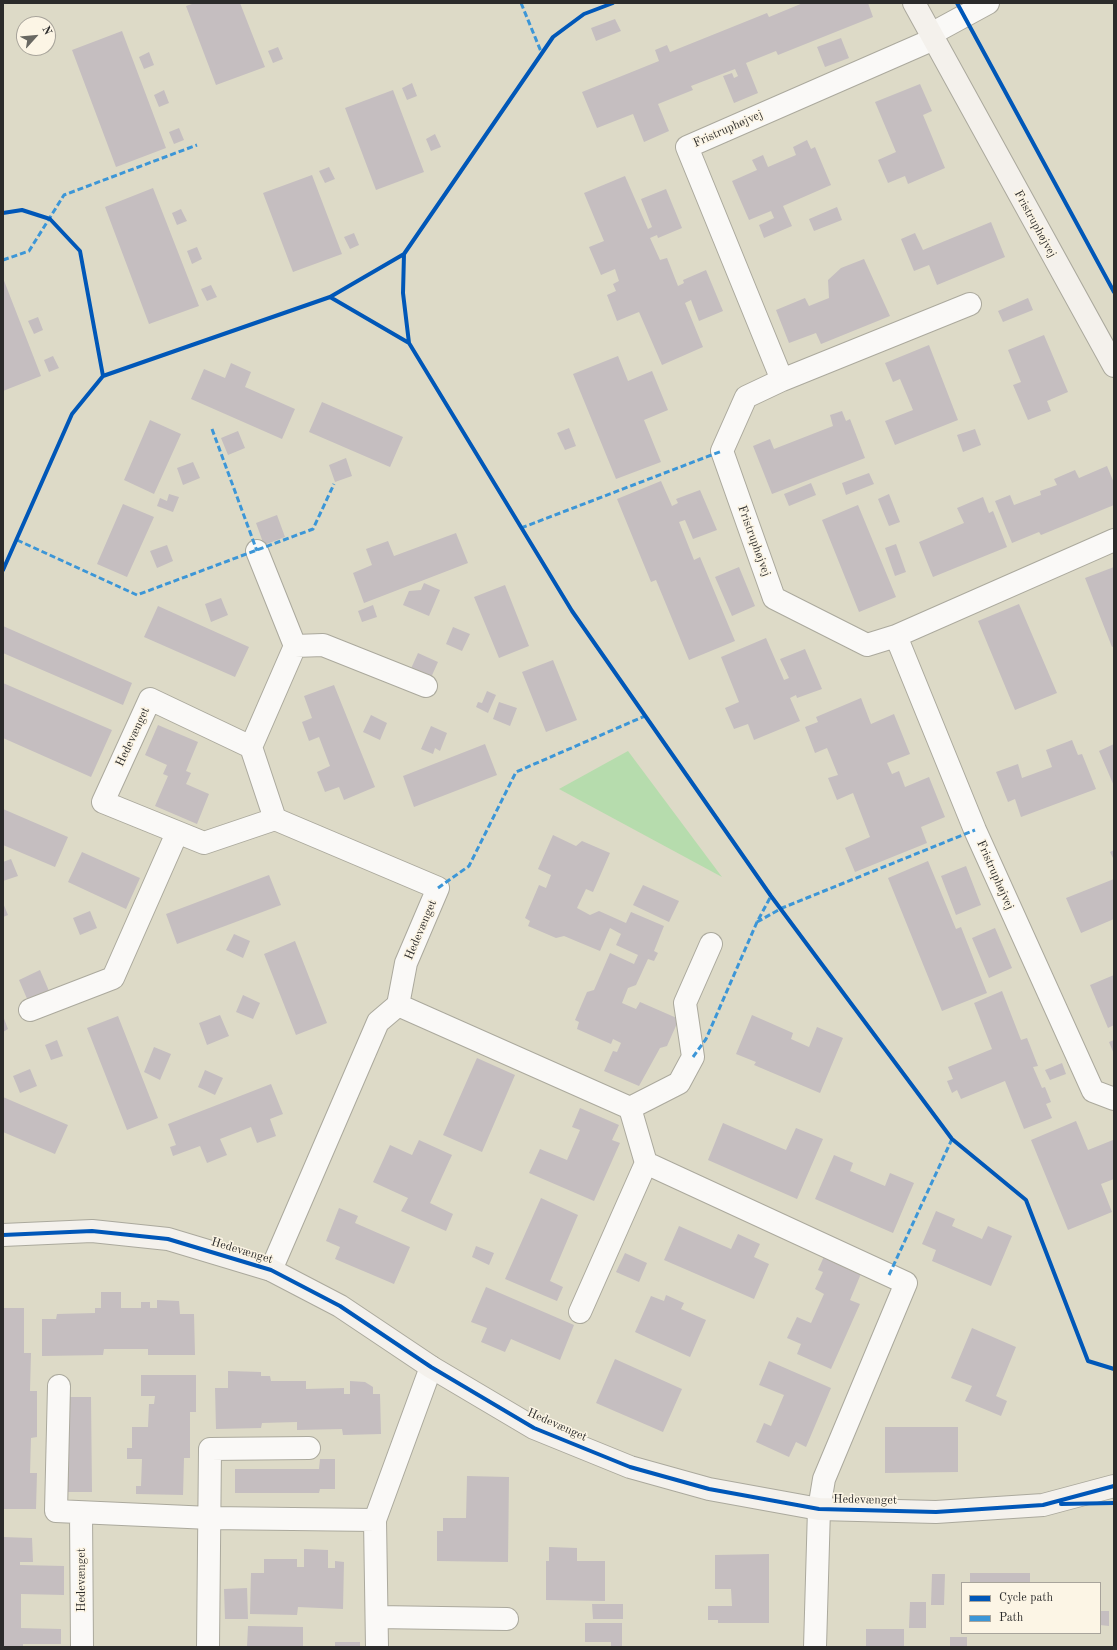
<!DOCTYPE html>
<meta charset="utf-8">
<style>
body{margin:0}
#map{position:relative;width:1117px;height:1650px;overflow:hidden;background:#dddac7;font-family:"Old Standard TT",serif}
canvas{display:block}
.frame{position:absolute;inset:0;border:4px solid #2b2b2b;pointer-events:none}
.legend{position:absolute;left:961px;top:1582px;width:140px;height:52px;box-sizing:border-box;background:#fcf5e5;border:1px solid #a8a49b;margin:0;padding:5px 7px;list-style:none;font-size:12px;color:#2b2b2b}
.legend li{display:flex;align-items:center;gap:8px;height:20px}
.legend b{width:20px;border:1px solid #a8a49b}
.north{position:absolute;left:16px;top:16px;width:40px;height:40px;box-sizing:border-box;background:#fcf5e5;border:1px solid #a8a49b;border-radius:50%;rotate:63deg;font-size:11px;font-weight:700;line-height:16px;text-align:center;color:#2b2b2b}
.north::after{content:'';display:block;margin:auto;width:14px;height:18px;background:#696862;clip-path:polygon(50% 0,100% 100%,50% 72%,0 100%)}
</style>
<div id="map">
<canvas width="1117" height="1650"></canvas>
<div class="frame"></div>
<ul class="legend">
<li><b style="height:5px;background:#0057b8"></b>Cycle path</li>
<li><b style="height:5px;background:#3c96d7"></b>Path</li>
</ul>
<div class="north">N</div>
</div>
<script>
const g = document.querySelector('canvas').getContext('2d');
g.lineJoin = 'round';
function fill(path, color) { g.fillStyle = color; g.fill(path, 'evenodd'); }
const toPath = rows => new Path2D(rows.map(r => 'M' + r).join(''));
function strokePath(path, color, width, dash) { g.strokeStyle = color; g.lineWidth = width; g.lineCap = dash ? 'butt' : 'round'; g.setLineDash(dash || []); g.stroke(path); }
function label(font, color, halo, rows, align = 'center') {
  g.font = font + ' "Old Standard TT",serif'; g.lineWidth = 3; g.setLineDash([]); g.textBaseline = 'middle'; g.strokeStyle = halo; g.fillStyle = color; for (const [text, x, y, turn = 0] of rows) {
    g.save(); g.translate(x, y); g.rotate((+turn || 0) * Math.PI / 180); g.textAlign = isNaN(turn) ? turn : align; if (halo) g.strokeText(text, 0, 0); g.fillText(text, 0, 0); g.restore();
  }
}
const green = toPath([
 [628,751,722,877,559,789]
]);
const building = toPath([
 [195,3,240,3,265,67,216,85,186,6],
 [803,3,868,3,873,17,778,55,776,51,746,63,758,93,734,103,723,76,732,73,734,78,738,76,735,69,691,86,693,90,658,104,669,131,644,142,633,114,597,128,582,92,659,61,655,50,667,45,670,52,767,13,769,17],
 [615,19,621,31,596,41,591,28],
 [122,31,166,148,116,167,72,50],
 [841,38,849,58,825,67,817,47],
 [278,47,283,59,273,63,268,51],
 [149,52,154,65,144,69,139,57],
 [412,83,417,96,407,100,402,88],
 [920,84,932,111,923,115,945,168,908,184,905,176,888,183,878,160,896,152,875,102],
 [164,90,169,103,159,107,154,95],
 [393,90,424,172,376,190,345,108],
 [179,128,184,140,174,144,169,132],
 [435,134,441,147,431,151,426,139],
 [807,140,811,149,815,147,831,185,783,206,792,226,764,238,759,225,774,218,771,211,749,220,732,181,757,170,752,160,763,155,768,167,796,155,793,147],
 [329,167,335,179,325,183,319,171],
 [312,175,342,254,293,272,263,193],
 [625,176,648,229,652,227,641,199,666,189,682,228,658,238,657,235,650,238,660,260,667,258,678,286,684,283,683,280,706,270,723,311,699,321,691,300,685,303,703,347,662,365,639,312,617,321,607,295,616,291,613,284,619,281,615,269,601,275,589,247,604,241,584,193],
 [153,188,199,306,149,324,105,207],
 [837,207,842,220,814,231,809,219],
 [181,209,187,221,177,225,172,213],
 [991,222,1005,257,937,285,929,265,914,271,901,239,915,233,923,250],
 [354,233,359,245,350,249,344,237],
 [197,247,202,259,192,264,187,251],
 [864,259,890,316,821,344,816,333,789,343,776,310,805,298,809,306,829,298,828,280,841,268],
 [3,278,41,376,3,391],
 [211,285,217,297,207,301,201,289],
 [1028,298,1033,310,1003,322,998,311],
 [38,317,43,330,34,334,28,321],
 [1044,335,1068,392,1047,401,1051,411,1028,420,1013,385,1021,382,1008,350],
 [929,345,958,420,895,445,885,421,913,410,900,379,893,382,885,363],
 [53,356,59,368,49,372,44,360],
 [618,356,628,381,652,371,668,410,644,420,661,462,616,479,573,374],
 [231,363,251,372,245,387,295,409,282,439,191,399,204,369,225,378],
 [322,402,403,437,390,467,309,432],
 [842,411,846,421,850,419,865,458,772,494,753,446,770,439,774,449,833,426,830,415],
 [150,420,181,434,154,494,124,480],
 [569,428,576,446,565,450,557,433],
 [975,429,981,445,963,452,957,435],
 [238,431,245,448,228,455,221,438],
 [346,458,352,476,335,482,329,465],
 [193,462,200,478,183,485,177,468],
 [1107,466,1114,483,1114,505,1041,535,1039,532,1012,543,995,501,1010,495,1014,505,1041,495,1040,491,1057,485,1054,479,1075,470,1079,478],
 [869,473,874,484,846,495,842,483],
 [661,481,672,506,678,503,676,499,700,490,717,530,693,539,685,520,679,522,694,560,700,557,735,641,689,660,656,580,651,582,617,499],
 [811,483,816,495,789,506,784,494],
 [169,494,179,497,173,512,157,506,160,498,167,501],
 [889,494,900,522,889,526,878,499],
 [983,497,989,513,993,511,1007,547,933,577,919,542,964,523,957,508],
 [123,504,154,517,127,577,97,564],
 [858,505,896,597,859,612,822,520],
 [277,515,285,537,264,545,256,523],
 [456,533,468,563,364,603,353,573,372,565,366,549,388,541,394,556],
 [896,544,906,572,895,576,885,548],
 [167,545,173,561,157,568,150,551],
 [739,567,755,606,732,616,715,577],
 [1114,567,1114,646,1112,647,1085,578],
 [424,583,440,590,429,616,403,605,409,591,421,590],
 [505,585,529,646,499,658,474,597],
 [221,598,228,615,211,622,205,604],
 [1019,604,1057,693,1015,710,978,621],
 [373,605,377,617,362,622,358,611],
 [158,606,249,647,235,677,144,637],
 [3,626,132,683,123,705,3,653],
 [453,627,470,634,462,651,446,644],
 [766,638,784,680,789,678,780,659,805,649,822,689,797,698,796,695,790,698,800,721,754,740,748,724,734,729,725,708,739,702,721,657],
 [418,653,438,662,429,682,409,673],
 [553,660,577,720,546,732,522,672],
 [3,683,112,730,91,777,3,738],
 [334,685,375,787,344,800,339,787,325,792,317,772,330,766,319,737,309,741,302,722,312,718,304,696],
 [487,691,496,695,488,713,476,707,478,702,482,703],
 [861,698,871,724,894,714,910,754,887,763,892,774,899,771,905,787,929,777,945,817,921,827,927,843,855,872,845,848,870,837,853,793,837,800,828,778,838,775,827,748,815,753,805,727,818,722,816,717],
 [499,702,517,708,510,726,493,719],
 [371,715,387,723,380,740,363,732],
 [158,725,198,742,186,771,191,773,186,784,209,794,197,824,155,806,168,776,163,774,167,765,145,755],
 [431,726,447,733,440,751,435,748,433,754,421,749],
 [1072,740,1078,755,1082,754,1096,789,1021,817,1015,799,1008,802,996,772,1018,764,1022,778,1052,767,1046,750],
 [485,744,497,775,414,807,403,776],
 [1114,744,1114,786,1099,751],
 [3,809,68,837,55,867,3,845],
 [553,835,576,846,582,841,610,853,593,892,586,889,577,908,590,915,599,911,626,923,631,912,664,926,654,951,658,953,654,961,648,959,636,985,628,988,622,1003,636,1009,640,1002,679,1019,667,1046,660,1048,639,1086,604,1071,613,1051,617,1052,621,1043,613,1039,611,1044,577,1029,579,1022,575,1020,587,992,594,990,610,953,634,964,638,955,616,945,621,934,610,928,600,951,564,936,556,938,528,926,530,921,525,918,539,885,546,888,551,875,538,869],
 [1114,850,1114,860,1110,852],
 [82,852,140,878,126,909,68,882],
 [11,859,18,876,3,881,3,862],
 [928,861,956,929,961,927,987,993,942,1011,888,878],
 [966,866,981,905,956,915,941,876],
 [269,875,281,905,177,944,166,914],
 [1114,879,1114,919,1081,933,1066,898],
 [643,885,679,901,669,922,633,905],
 [3,903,8,915,3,917],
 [90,911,97,928,80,935,73,918],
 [995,928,1012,968,989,978,972,938],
 [234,934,250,941,243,958,226,950],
 [295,941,327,1023,296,1035,264,954],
 [40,970,49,991,28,1001,19,980],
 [1114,975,1114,1025,1108,1028,1090,985],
 [1002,991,1021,1040,1027,1038,1038,1066,1033,1067,1042,1088,1045,1087,1051,1102,1046,1104,1052,1118,1024,1129,1005,1081,961,1099,957,1090,952,1093,947,1081,953,1079,948,1067,992,1049,974,1003],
 [243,995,260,1003,253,1019,236,1012],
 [220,1015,229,1036,207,1045,199,1023],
 [752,1015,793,1033,791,1039,809,1047,817,1027,843,1038,820,1093,754,1065,756,1062,736,1054],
 [3,1016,8,1029,3,1032],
 [118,1016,158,1118,127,1130,87,1028],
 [57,1040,63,1056,51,1060,45,1045],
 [1114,1040,1114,1054,1109,1042],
 [154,1047,171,1054,160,1080,144,1072],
 [477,1058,515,1075,482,1152,443,1135],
 [1062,1063,1066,1074,1050,1080,1045,1070],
 [30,1069,37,1086,20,1093,13,1076],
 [205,1070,223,1078,215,1095,198,1087],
 [271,1084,283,1114,270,1119,276,1136,257,1143,251,1127,220,1139,227,1155,207,1163,200,1146,173,1156,170,1147,176,1145,168,1124],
 [3,1097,68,1125,55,1154,3,1132],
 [580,1108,619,1125,612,1140,620,1143,594,1201,529,1173,540,1149,567,1160,580,1130,572,1127],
 [1076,1121,1088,1150,1113,1140,1114,1143,1114,1179,1101,1184,1112,1212,1068,1230,1031,1140],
 [723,1123,786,1150,796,1128,823,1139,797,1199,708,1160],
 [419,1140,452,1155,430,1203,453,1214,446,1231,401,1211,408,1198,373,1182,390,1145,412,1155],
 [834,1155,853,1163,850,1171,885,1186,890,1173,914,1183,893,1233,815,1199],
 [541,1198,578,1215,550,1281,563,1287,557,1301,505,1279],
 [339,1208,358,1216,355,1223,410,1247,394,1284,335,1259,340,1247,326,1241],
 [936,1211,955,1219,952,1226,982,1239,988,1226,1012,1236,991,1286,932,1261,936,1250,922,1244],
 [679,1226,731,1249,738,1234,760,1244,754,1257,769,1264,754,1299,664,1260],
 [476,1246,494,1253,489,1265,472,1257],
 [826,1252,863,1269,850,1300,860,1304,831,1369,797,1354,801,1344,787,1338,797,1317,811,1323,824,1294,815,1289,823,1272,818,1270],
 [625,1253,647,1263,639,1282,616,1272],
 [486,1287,574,1325,560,1360,511,1339,505,1352,481,1342,487,1328,471,1322],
 [101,1292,121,1292,121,1308,141,1308,141,1302,150,1302,150,1308,157,1308,157,1300,179,1301,180,1314,194,1314,195,1355,148,1355,148,1349,104,1349,103,1355,42,1356,42,1319,56,1319,57,1314,95,1313,95,1308,101,1308],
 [666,1295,684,1303,681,1309,706,1320,690,1357,635,1332,651,1296,664,1301],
 [3,1308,24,1308,24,1353,31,1353,30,1391,37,1391,37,1437,31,1438,30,1473,37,1473,36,1509,3,1509],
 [972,1328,1016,1347,996,1396,1007,1401,1001,1416,965,1401,972,1386,951,1378],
 [615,1359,682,1389,663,1432,596,1403],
 [769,1361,831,1388,806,1447,796,1442,789,1457,756,1442,764,1423,771,1426,784,1395,759,1385],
 [228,1371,261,1372,261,1376,270,1376,271,1381,306,1381,306,1389,344,1388,344,1394,350,1394,350,1381,365,1382,373,1387,373,1394,380,1394,381,1434,343,1435,342,1429,297,1430,297,1422,262,1423,261,1428,216,1429,215,1388,228,1388],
 [141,1375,196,1375,196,1412,190,1412,190,1458,184,1458,183,1495,136,1494,136,1486,141,1486,142,1459,127,1459,127,1448,132,1448,132,1427,148,1427,149,1404,154,1404,155,1396,141,1396],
 [66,1397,91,1397,92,1492,68,1492],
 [885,1427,958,1427,958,1472,885,1473],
 [320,1459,335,1459,335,1489,320,1489,319,1493,235,1493,235,1469,319,1469],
 [467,1476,509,1477,508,1562,437,1561,437,1531,443,1531,443,1518,466,1518],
 [3,1537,32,1538,33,1562,20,1562,20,1565,64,1566,64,1595,21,1594,21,1628,61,1629,61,1644,23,1644,23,1647,3,1647],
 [549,1547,577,1548,577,1561,605,1561,605,1601,546,1600,546,1561,549,1561],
 [304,1549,328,1550,328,1568,335,1568,335,1561,344,1562,343,1609,298,1607,297,1615,250,1614,251,1573,264,1573,264,1559,297,1559,297,1567,304,1567],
 [769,1554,769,1623,718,1623,718,1620,708,1620,708,1606,732,1606,731,1589,715,1589,715,1555],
 [970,1573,1030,1573,1030,1583,970,1583],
 [932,1574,945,1574,944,1605,931,1605],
 [247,1588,248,1619,225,1619,224,1589],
 [910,1602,926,1602,926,1628,909,1628],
 [592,1604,623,1604,623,1619,593,1619],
 [1100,1611,1109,1611,1109,1626,1100,1625],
 [585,1623,622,1623,622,1647,611,1647,611,1642,585,1642],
 [248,1626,303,1627,303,1647,247,1647],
 [866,1629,904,1629,904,1647,866,1647],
 [950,1637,967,1637,967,1647,950,1647],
 [335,1642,360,1642,360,1647,335,1647]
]);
const street = toPath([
 [931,34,988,3],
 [970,304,782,380,746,397,722,451,774,598,867,645,896,636,975,830,1093,1091,1114,1099],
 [782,380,687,147,934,39],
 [257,551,295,646,251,747,275,819,438,888,406,963,398,1005,378,1022,271,1270],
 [896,636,1114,540],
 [295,646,323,645,426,686],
 [251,747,150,699,103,802,204,843,275,819],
 [398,1005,630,1108,679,1083,693,1057,685,1003,711,944],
 [30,1010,113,978,177,833],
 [646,1163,906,1283,824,1479,819,1509,815,1647],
 [580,1312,646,1163,630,1108],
 [59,1386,56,1511,210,1518,375,1520,431,1367],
 [81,1513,82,1647],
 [375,1520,377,1647],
 [377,1617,507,1619],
 [208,1647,210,1449,309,1448]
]);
const secondary = toPath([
 [914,3,1114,366],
 [3,1235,92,1231,168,1239,271,1270,340,1306,431,1367,534,1428,630,1467,709,1489,819,1509,936,1512,1043,1505,1114,1486]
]);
const quiet = toPath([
 [521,3,542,54],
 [3,260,29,251,64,195,197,145],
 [212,429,257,551],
 [521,528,722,451],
 [17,540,137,595,313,529,334,484],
 [438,888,469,866,516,772,645,716],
 [757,922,782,908,975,830],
 [693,1057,706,1039,757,922,771,896],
 [889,1275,952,1139]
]);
const cycleway = toPath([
 [957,3,1114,292],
 [3,213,22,210,50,219,80,251,103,376],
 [404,254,403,293,409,343,572,611,771,896,952,1139,1026,1200,1088,1361,1114,1369],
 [330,297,409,343],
 [3,570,72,414,103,376,330,297,404,254,553,37,584,14,613,3],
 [3,1235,92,1231,168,1239,271,1270,340,1306,431,1367,534,1428,630,1467,709,1489,819,1509,936,1512,1043,1505,1114,1486],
 [1061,1504,1114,1503]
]);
const streetNames = [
 ["Fristruphøjvej",728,129,-24],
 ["Fristruphøjvej",1035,224,61],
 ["Fristruphøjvej",754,541,70],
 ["Hedevænget",133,737,-65],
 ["Fristruphøjvej",995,875,66],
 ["Hedevænget",421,930,-67],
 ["Hedevænget",242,1251,17],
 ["Hedevænget",557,1425,24],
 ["Hedevænget",865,1500,1],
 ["Hedevænget",82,1580,-90]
];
fill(green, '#b6dcad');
fill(building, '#c5bec0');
strokePath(street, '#aba99d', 24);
strokePath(secondary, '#aba99d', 24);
strokePath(street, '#faf9f7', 22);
strokePath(secondary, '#f4f1ec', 22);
strokePath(quiet, '#3c96d7', 3, [6, 3]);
strokePath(cycleway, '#0057b8', 4);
label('12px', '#2b2b2b', '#fcf5e5', streetNames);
</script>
